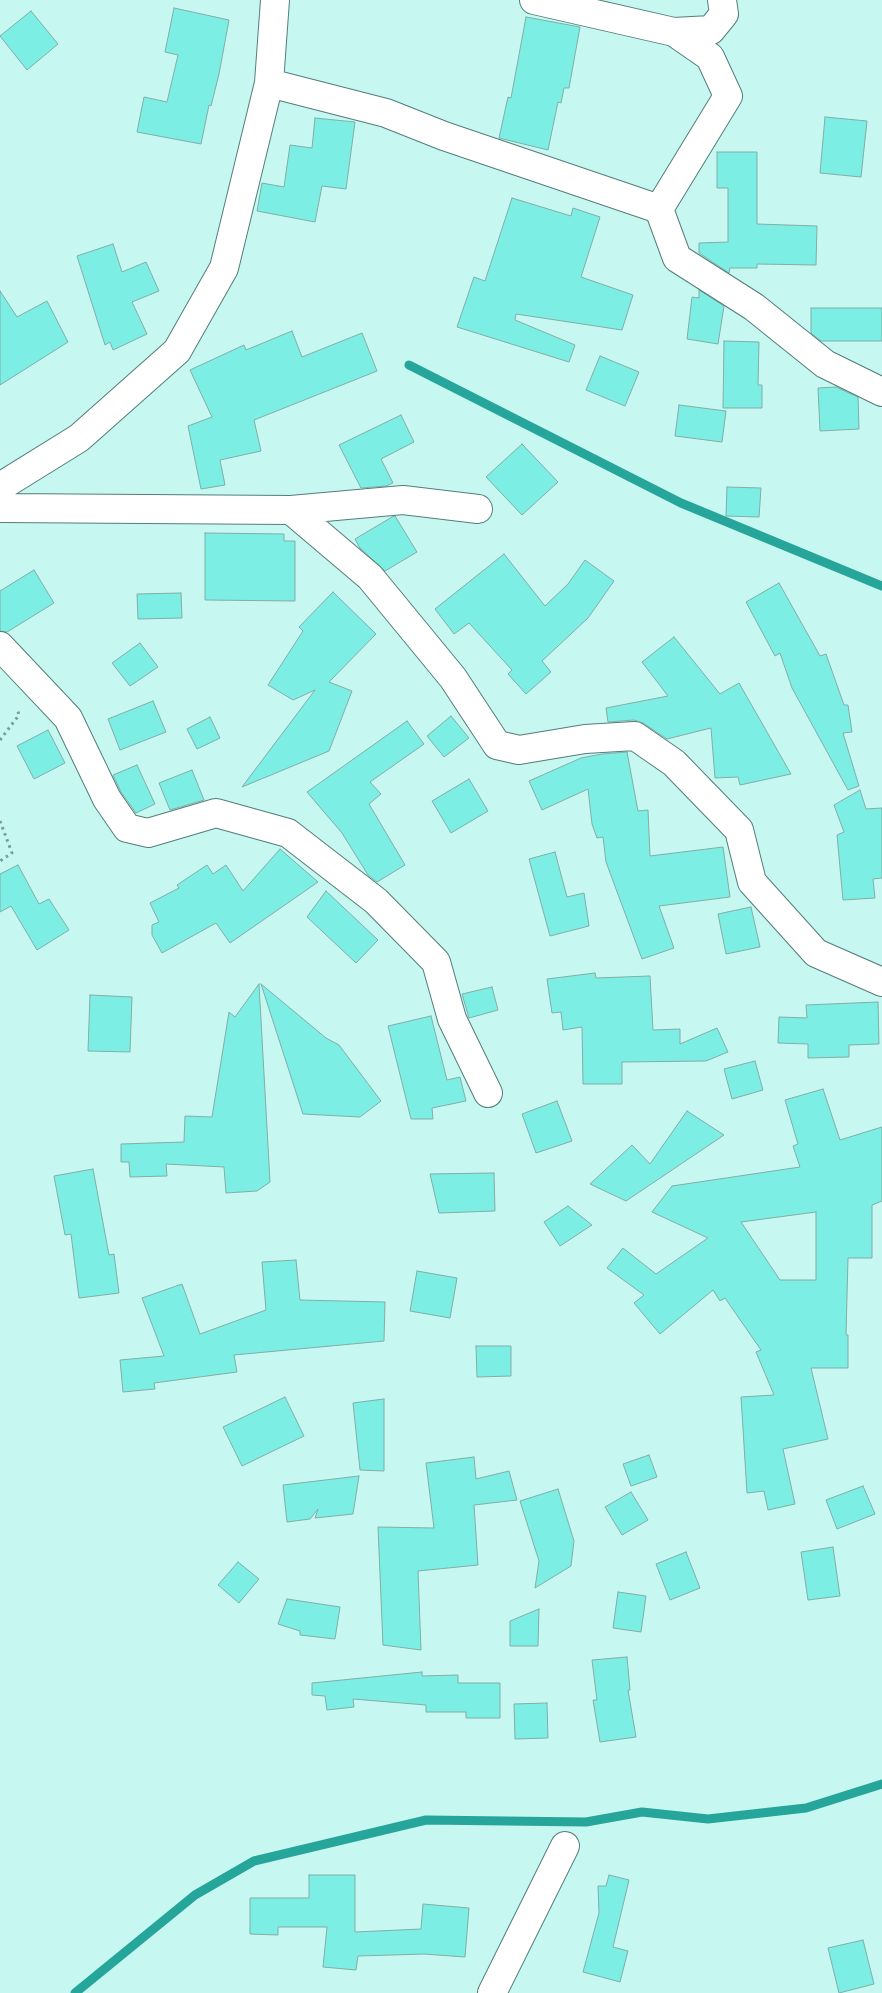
<!DOCTYPE html>
<style>
body{margin:0}
canvas{display:block;background:#c7f7f1}
</style>
<canvas width="882" height="1993"></canvas>
<script>
const g = document.querySelector('canvas').getContext('2d');
g.lineJoin = 'round';
const toPath = rows => new Path2D(rows.map(r => 'M' + r).join(''));
function strokePath(path, color, width, dash) { g.strokeStyle = color; g.lineWidth = width; g.lineCap = dash ? 'butt' : 'round'; g.setLineDash(dash || []); g.stroke(path); }
function fill(path, color) { g.fillStyle = color; g.fill(path, 'evenodd'); }
const stream = toPath([
 [409,365,681,503,882,586],
 [75,1993,195,1895,254,1861,426,1820,586,1822,642,1812,708,1819,806,1808,882,1784]
]);
const building = toPath([
 [174,8,229,20,219,74,211,106,209,105,201,144,137,132,144,97,167,102,178,55,165,52,174,8],
 [31,11,58,44,27,70,0,36,31,11],
 [526,17,580,27,569,88,564,88,561,103,558,102,548,150,499,138,508,97,511,98,526,17],
 [825,117,867,121,861,177,820,173,825,117],
 [315,118,355,122,346,189,322,186,315,222,257,211,262,183,284,187,290,145,312,148,315,118],
 [717,152,757,152,757,224,817,226,816,265,757,264,757,268,730,268,729,273,699,253,699,243,728,242,728,188,717,188,717,152],
 [512,198,571,216,573,208,600,217,581,277,633,295,622,330,516,314,515,320,575,345,569,362,457,327,474,277,485,281,512,198],
 [113,244,122,272,146,262,159,291,132,302,147,334,113,350,110,342,105,345,77,256,113,244],
 [699,290,724,306,718,344,687,339,692,297,699,298,699,290],
 [0,291,17,317,47,301,68,342,0,385,0,291],
 [811,308,882,308,882,341,821,341,811,333,811,308],
 [292,331,302,357,362,333,377,371,254,420,261,451,220,460,225,485,201,489,188,426,212,417,190,370,244,345,246,350,292,331],
 [724,341,759,342,758,385,762,385,762,408,723,408,724,341],
 [600,356,639,372,625,406,586,390,600,356],
 [836,387,858,397,859,429,820,431,818,388,836,387],
 [679,405,726,411,722,442,675,436,679,405],
 [401,415,414,442,381,459,393,483,386,486,361,488,339,445,401,415],
 [522,444,558,482,522,515,486,477,522,444],
 [727,487,761,488,759,517,726,516,727,487],
 [395,516,417,552,385,571,360,548,355,539,392,517,395,516],
 [205,533,284,534,284,541,295,541,295,601,205,600,205,533],
 [504,554,545,606,568,584,585,560,614,581,588,618,542,661,551,672,526,694,508,674,512,670,469,623,454,634,435,609,504,554],
 [34,570,54,603,7,632,0,631,0,591,34,570],
 [779,583,820,656,826,654,844,705,848,705,852,732,843,733,859,786,848,790,792,688,780,653,775,656,746,602,779,583],
 [333,592,376,634,329,682,352,691,329,751,242,787,315,690,293,700,268,685,303,631,299,627,333,592],
 [181,593,182,618,138,619,137,594,181,593],
 [674,637,720,694,739,683,791,774,740,785,738,777,715,778,711,728,667,739,643,723,634,720,608,722,606,708,668,696,642,662,674,637],
 [140,643,158,667,130,686,112,663,140,643],
 [153,701,166,732,120,750,108,719,153,701],
 [451,716,469,738,444,757,427,736,451,716],
 [210,717,220,738,197,749,187,729,210,717],
 [407,721,424,744,370,782,381,794,369,804,405,865,377,882,368,875,342,833,307,792,407,721],
 [48,730,65,763,34,779,17,746,48,730],
 [627,752,638,811,648,810,650,856,723,847,730,897,659,906,674,948,642,959,606,862,603,837,597,838,592,824,588,789,542,810,529,781,581,758,602,754,627,752],
 [137,765,155,804,136,813,121,792,113,775,137,765],
 [192,770,204,800,170,810,159,783,192,770],
 [469,779,488,811,451,833,432,801,469,779],
 [860,790,866,809,882,808,882,878,873,879,875,898,843,900,837,835,844,832,834,805,860,790],
 [280,849,318,882,230,943,216,923,162,953,152,935,152,925,159,922,150,903,179,888,177,885,207,865,213,874,226,865,243,891,280,849],
 [555,852,567,897,584,893,589,926,550,936,529,859,555,852],
 [18,865,39,904,49,899,69,930,37,950,11,906,0,912,0,874,18,865],
 [326,891,378,940,356,963,307,917,326,891],
 [751,907,760,947,726,954,718,914,751,907],
 [595,973,596,978,650,976,653,1030,680,1029,680,1044,717,1028,728,1052,706,1061,622,1062,622,1084,583,1084,582,1027,563,1030,561,1012,552,1013,547,979,595,973],
 [259,984,270,1182,257,1191,226,1193,224,1167,166,1164,167,1176,130,1177,129,1162,121,1162,121,1144,184,1142,185,1116,212,1117,229,1012,235,1017,259,984],
 [261,984,326,1038,339,1045,381,1101,360,1117,303,1114,261,984],
 [492,987,498,1010,469,1018,462,994,492,987],
 [90,995,132,997,130,1052,88,1051,90,995],
 [878,1002,879,1044,849,1045,849,1057,808,1058,808,1044,778,1043,779,1017,807,1018,806,1005,878,1002],
 [431,1016,447,1080,460,1077,466,1101,432,1108,433,1119,411,1119,388,1026,431,1016],
 [755,1061,763,1090,732,1099,724,1069,755,1061],
 [823,1089,840,1140,882,1127,882,1201,872,1205,872,1258,848,1258,846,1335,848,1335,848,1368,811,1368,828,1439,783,1449,795,1504,768,1510,764,1491,747,1493,741,1397,774,1395,756,1352,761,1350,725,1298,720,1301,713,1290,660,1334,634,1303,644,1295,607,1268,623,1248,656,1274,708,1238,652,1212,672,1186,800,1167,793,1146,798,1144,785,1100,823,1089],
 [816,1212,816,1280,780,1280,741,1222,816,1212],
 [557,1101,572,1141,536,1153,522,1114,557,1101],
 [687,1111,724,1135,626,1201,590,1184,632,1145,650,1164,687,1111],
 [93,1169,109,1255,114,1254,119,1293,79,1298,71,1234,65,1235,54,1176,93,1169],
 [494,1173,495,1211,439,1213,430,1174,494,1173],
 [568,1206,592,1225,560,1246,544,1222,568,1206],
 [296,1260,300,1300,385,1302,384,1341,234,1355,237,1372,154,1383,155,1389,123,1392,120,1360,164,1356,142,1298,182,1284,200,1334,266,1310,262,1262,296,1260],
 [417,1271,457,1278,450,1318,410,1311,417,1271],
 [476,1346,511,1346,511,1376,477,1377,476,1346],
 [285,1397,304,1436,242,1466,223,1427,285,1397],
 [384,1399,384,1471,360,1470,353,1403,384,1399],
 [649,1455,657,1477,631,1486,623,1464,649,1455],
 [474,1457,476,1479,509,1471,517,1500,474,1505,478,1565,418,1571,421,1650,383,1645,378,1527,434,1528,426,1463,474,1457],
 [359,1476,353,1514,315,1518,318,1509,310,1519,287,1522,283,1485,359,1476],
 [863,1486,875,1514,837,1529,826,1500,863,1486],
 [558,1489,574,1541,571,1566,535,1588,539,1561,520,1501,558,1489],
 [631,1492,648,1520,622,1535,605,1507,631,1492],
 [833,1547,840,1596,808,1600,801,1552,833,1547],
 [686,1552,700,1588,670,1600,656,1564,686,1552],
 [238,1562,259,1579,239,1603,218,1585,238,1562],
 [618,1592,646,1596,641,1632,613,1628,618,1592],
 [287,1599,340,1607,335,1639,300,1635,300,1631,278,1624,287,1599],
 [539,1609,538,1646,510,1646,510,1621,539,1609],
 [627,1657,630,1690,628,1690,636,1737,600,1742,593,1700,597,1700,592,1660,627,1657],
 [422,1672,422,1676,458,1675,458,1683,500,1683,500,1718,466,1718,466,1712,426,1712,426,1705,353,1699,354,1707,327,1710,325,1696,312,1695,312,1683,422,1672],
 [547,1703,548,1738,515,1739,514,1704,547,1703],
 [309,1875,355,1875,355,1932,421,1929,423,1904,469,1908,465,1957,424,1954,358,1956,356,1970,323,1967,327,1927,278,1927,278,1935,250,1934,250,1898,309,1898,309,1875],
 [609,1875,629,1880,613,1947,628,1951,620,1982,583,1972,599,1913,598,1886,606,1886,609,1875],
 [863,1940,874,1984,839,1993,828,1948,863,1940]
]);
const path = toPath([
 [0,740,19,715,17,708],
 [0,821,12,853,0,861]
]);
const minor = toPath([
 [534,0,674,32,710,57,728,96,659,209],
 [674,32,711,30,724,14,722,0],
 [269,83,386,113,444,136,659,209],
 [659,209,677,258,754,307,825,364,882,392],
 [0,487,79,438,177,351,224,268,269,83,275,0],
 [0,508,291,510,403,500,478,509],
 [291,510,370,577,453,678,497,745,519,750,585,739,635,736,674,763,739,830,752,882,816,953,882,982],
 [0,646,68,718,107,799,127,828,148,833,216,813,288,833,376,901,436,962,452,1019,488,1093],
 [492,1993,565,1846]
]);
strokePath(stream, '#26a59b', 9);
fill(building, '#7ceee3');
strokePath(building, '#81aea9', 1);
strokePath(minor, '#537e7a', 30);
strokePath(path, '#7a9d98', 3, [2.5, 4]);
strokePath(minor, '#fff', 28);
</script>
